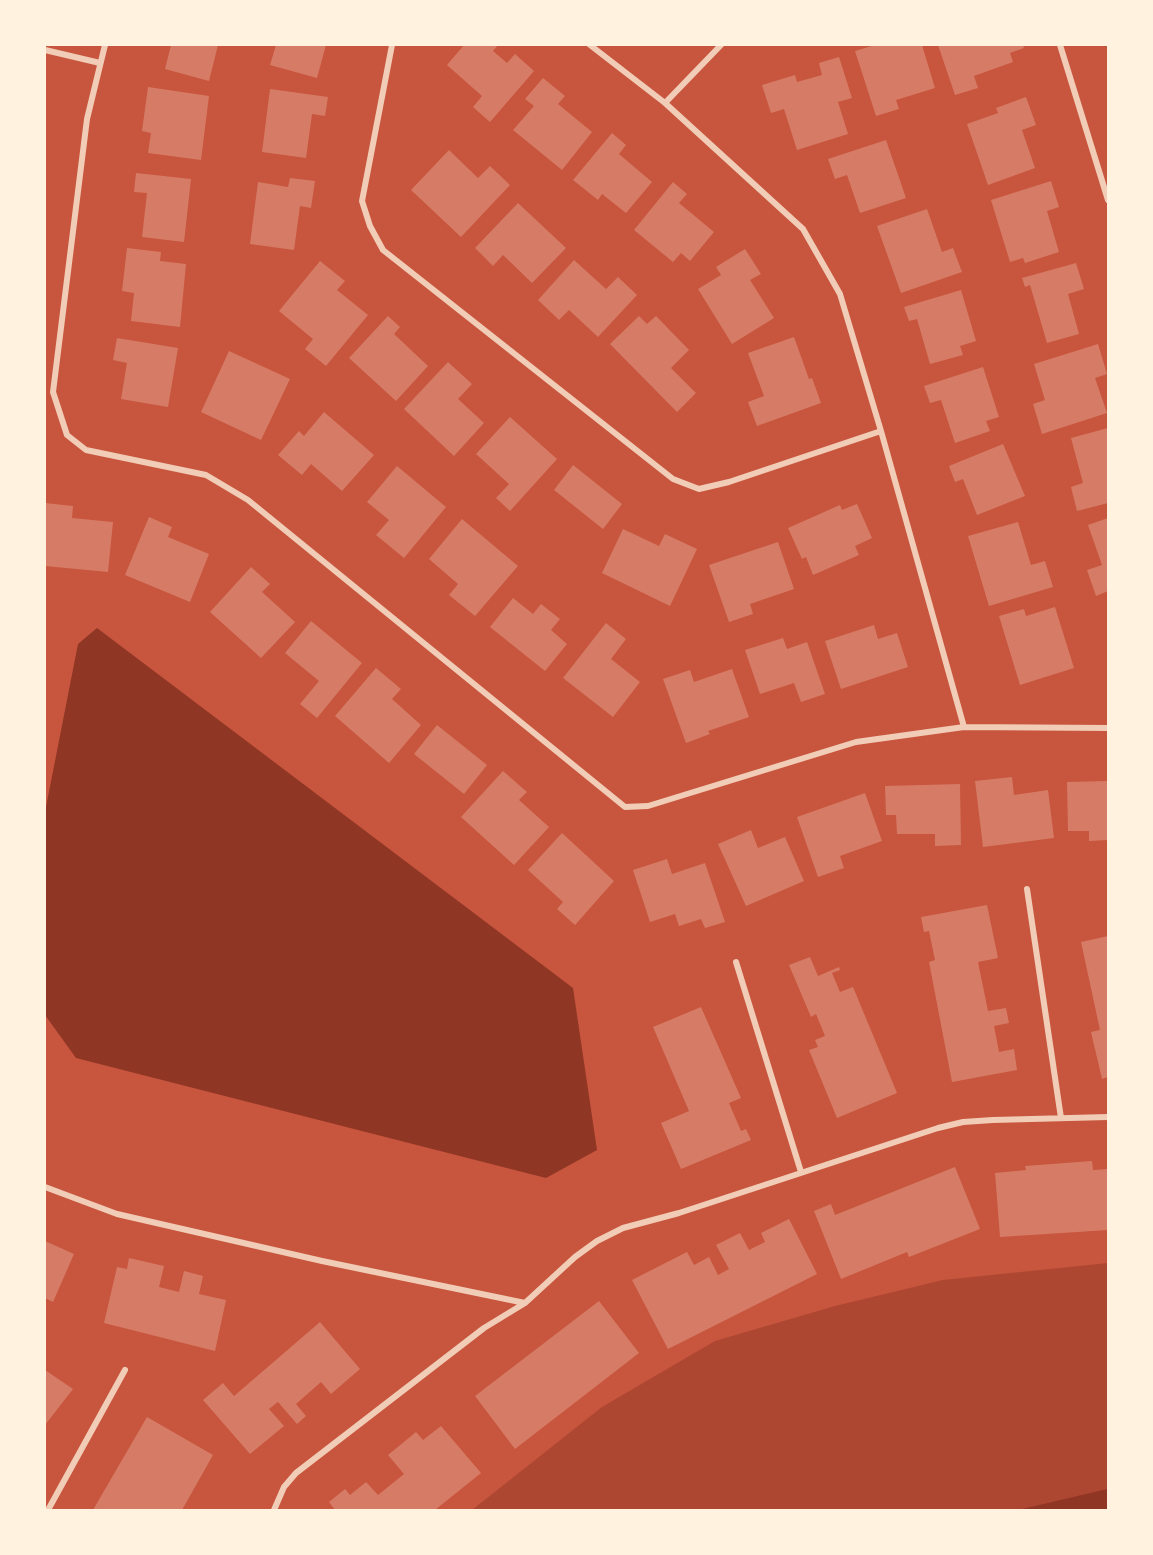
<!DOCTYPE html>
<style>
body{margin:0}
#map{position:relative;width:1153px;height:1555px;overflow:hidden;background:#c8553d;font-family:"IBM Plex Sans",sans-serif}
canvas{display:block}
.frame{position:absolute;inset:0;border:46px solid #fff3e0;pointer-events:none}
</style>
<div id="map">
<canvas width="1153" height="1555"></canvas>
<div class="frame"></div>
</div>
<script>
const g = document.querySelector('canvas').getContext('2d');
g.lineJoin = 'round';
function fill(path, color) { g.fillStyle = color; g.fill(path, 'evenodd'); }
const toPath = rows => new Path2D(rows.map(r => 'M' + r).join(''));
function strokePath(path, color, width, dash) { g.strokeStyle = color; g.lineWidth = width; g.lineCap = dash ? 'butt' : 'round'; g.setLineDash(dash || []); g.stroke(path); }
const green = toPath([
 [1108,1263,1108,1510,472,1510,602,1407,715,1341,835,1306,943,1280]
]);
const water = toPath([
 [97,628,573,988,597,1150,546,1178,76,1058,45,1015,45,812,78,644],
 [1108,1489,1108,1510,1018,1510,1103,1490]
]);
const building = toPath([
 [171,45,218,45,209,81,165,69],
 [276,45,326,45,317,78,270,65],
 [464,45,498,45,493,51,507,63,515,54,534,71,490,122,473,107,482,96,447,65],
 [875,45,922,45,935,88,896,100,899,109,876,116,855,51],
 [938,45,1023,45,1024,48,1010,53,1013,62,974,76,978,88,955,95],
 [839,57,852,98,838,102,848,134,797,150,784,109,771,113,762,85,795,75,797,82,822,75,819,63],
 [543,78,565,96,558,104,592,132,562,170,513,130,534,106,525,99],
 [148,87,209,96,201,160,148,153,151,133,142,131],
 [270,89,328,97,325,116,312,114,306,158,262,152],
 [1026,97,1036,125,1022,130,1035,168,988,185,967,124,998,113,996,108],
 [612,133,626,145,619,154,652,182,626,213,602,194,598,200,573,180],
 [886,140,906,198,860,213,847,175,835,179,828,159],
 [449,150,478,178,490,166,510,185,461,237,411,190],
 [136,173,191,179,184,242,142,237,147,193,134,192],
 [290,178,315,181,311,208,300,206,294,250,250,244,258,182,288,187],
 [1051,181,1059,207,1047,211,1059,252,1025,263,1023,258,1010,262,991,200],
 [673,182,687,194,679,203,714,232,690,261,681,253,673,262,634,230],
 [518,203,566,248,532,283,503,255,493,266,475,248],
 [927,209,942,252,953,248,962,272,901,293,877,226],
 [127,248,161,252,160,261,186,264,180,327,131,321,134,293,122,291],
 [745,249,761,274,750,280,774,318,732,344,698,289,721,275,716,267],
 [574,260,606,289,618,277,637,295,598,337,569,310,559,320,538,300],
 [320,261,345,281,337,290,368,315,326,366,305,349,313,339,279,311],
 [1076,263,1084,289,1068,294,1079,334,1047,343,1030,285,1025,287,1022,278],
 [961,290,976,341,960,346,963,355,930,364,917,319,909,321,904,307],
 [388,316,400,327,394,334,428,366,396,401,349,358],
 [639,316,647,324,656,316,689,350,671,368,696,393,677,412,610,344],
 [794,337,809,379,812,378,821,403,757,426,748,402,764,396,748,353],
 [117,338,178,348,168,407,121,399,127,363,113,360],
 [1098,344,1107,374,1095,378,1107,413,1042,434,1033,404,1045,400,1034,364],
 [229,351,290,379,261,440,201,412],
 [448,362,472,384,458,399,484,423,454,456,404,409],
 [983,367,999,417,986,421,990,431,955,443,941,400,930,403,924,386],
 [324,412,374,455,342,491,311,464,302,475,278,455,299,431,304,436],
 [510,417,557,459,510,511,496,498,509,484,476,454],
 [1108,428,1108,503,1077,511,1071,487,1083,483,1071,438],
 [1003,444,1025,496,977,515,963,479,955,482,949,466],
 [573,465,622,504,603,529,554,490],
 [397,466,446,507,404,558,376,535,389,520,367,502],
 [45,503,73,506,72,518,113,522,108,572,45,566],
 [857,504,872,538,855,546,859,555,813,575,806,557,802,559,788,528,840,505,842,510],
 [149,517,172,527,168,537,209,554,190,602,125,575],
 [1108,518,1108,591,1096,596,1087,570,1102,565,1088,525],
 [462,519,518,566,475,616,449,595,458,584,429,559],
 [1018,522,1031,565,1045,561,1053,587,989,606,968,536],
 [623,529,659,546,665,534,697,549,670,606,602,573],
 [778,542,794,589,750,604,753,614,729,622,709,565],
 [251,567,270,584,262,592,295,622,261,658,210,612],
 [513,598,533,614,541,604,560,619,551,630,567,644,545,671,490,627],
 [1055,607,1074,668,1020,685,999,616,1024,609,1026,616],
 [311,621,362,663,317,718,300,704,319,681,285,653],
 [606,623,626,639,611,659,640,682,613,717,563,678],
 [874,625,878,639,897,633,908,667,841,689,825,641],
 [783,638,787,649,807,642,825,694,801,702,794,683,760,694,745,650],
 [376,668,401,689,392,699,421,725,389,763,335,716],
 [732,669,749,717,708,731,710,734,686,743,663,679,690,670,694,682],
 [437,725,487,765,464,794,414,754],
 [503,771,527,792,519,800,549,827,514,865,461,817],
 [1012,777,1014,795,1048,790,1054,838,983,847,975,781],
 [1108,781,1108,840,1089,841,1089,831,1068,831,1067,782],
 [960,784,961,845,935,846,935,834,897,834,896,815,886,815,885,786],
 [865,793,882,841,840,856,844,868,818,877,797,817],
 [751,830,758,848,785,837,804,881,746,906,718,844],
 [562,833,614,881,575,925,557,909,563,902,528,870],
 [667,859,672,874,705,863,725,922,705,928,701,919,679,926,675,914,650,922,633,870],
 [987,905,998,958,978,962,988,1011,1006,1008,1009,1023,994,1026,999,1052,1014,1049,1017,1070,952,1082,929,962,935,960,929,931,924,932,921,917],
 [1108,936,1108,1077,1102,1079,1091,1032,1100,1030,1081,942],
 [810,957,818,976,839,967,840,970,832,973,840,992,853,987,897,1093,837,1118,809,1050,818,1047,815,1040,825,1036,816,1014,811,1017,789,965],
 [701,1007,741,1098,729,1103,741,1131,746,1129,751,1140,681,1169,661,1123,689,1111,653,1027],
 [1092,1161,1093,1170,1108,1169,1108,1230,1000,1237,995,1173,1026,1170,1025,1166],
 [955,1167,980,1229,909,1257,907,1252,841,1279,814,1211,831,1204,835,1215],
 [789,1219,817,1274,668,1349,632,1280,687,1252,694,1265,709,1257,718,1275,729,1269,716,1245,740,1233,749,1250,765,1242,761,1233],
 [45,1241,74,1254,53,1302,45,1298],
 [129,1258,164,1266,159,1287,179,1292,184,1271,203,1276,199,1294,226,1300,215,1351,104,1323,117,1267,127,1269],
 [599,1301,639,1353,515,1449,475,1396],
 [320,1322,360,1369,331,1394,321,1382,296,1404,306,1416,297,1424,278,1402,269,1409,284,1426,250,1454,203,1400,223,1383,234,1396],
 [45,1370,73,1389,45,1425],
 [147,1417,213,1455,182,1510,93,1510],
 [441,1426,481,1473,435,1510,335,1510,329,1502,345,1489,350,1495,366,1482,378,1495,404,1474,388,1455,416,1432,423,1440]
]);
const minor = toPath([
 [105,45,87,119,53,392,67,435,86,450,206,475,248,500,625,807,648,806,856,742,964,727,1108,728],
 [392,45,362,201,370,226,383,250,673,479,699,489,729,482,881,431],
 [590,45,665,103,803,229,840,294,881,431,964,727],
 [1060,45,1108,200],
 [45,50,100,63],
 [665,103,721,45],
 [1027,889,1061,1118],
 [736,962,801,1172],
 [45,1187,117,1214,322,1261,525,1303],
 [48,1510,125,1370],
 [274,1510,284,1487,296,1473,484,1328,525,1303,575,1257,597,1241,623,1228,679,1213,938,1128,963,1122,993,1120,1108,1117]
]);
fill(green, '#ae4732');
fill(water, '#8f3625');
fill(building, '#d67c66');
strokePath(minor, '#f1ccb7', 6);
</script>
